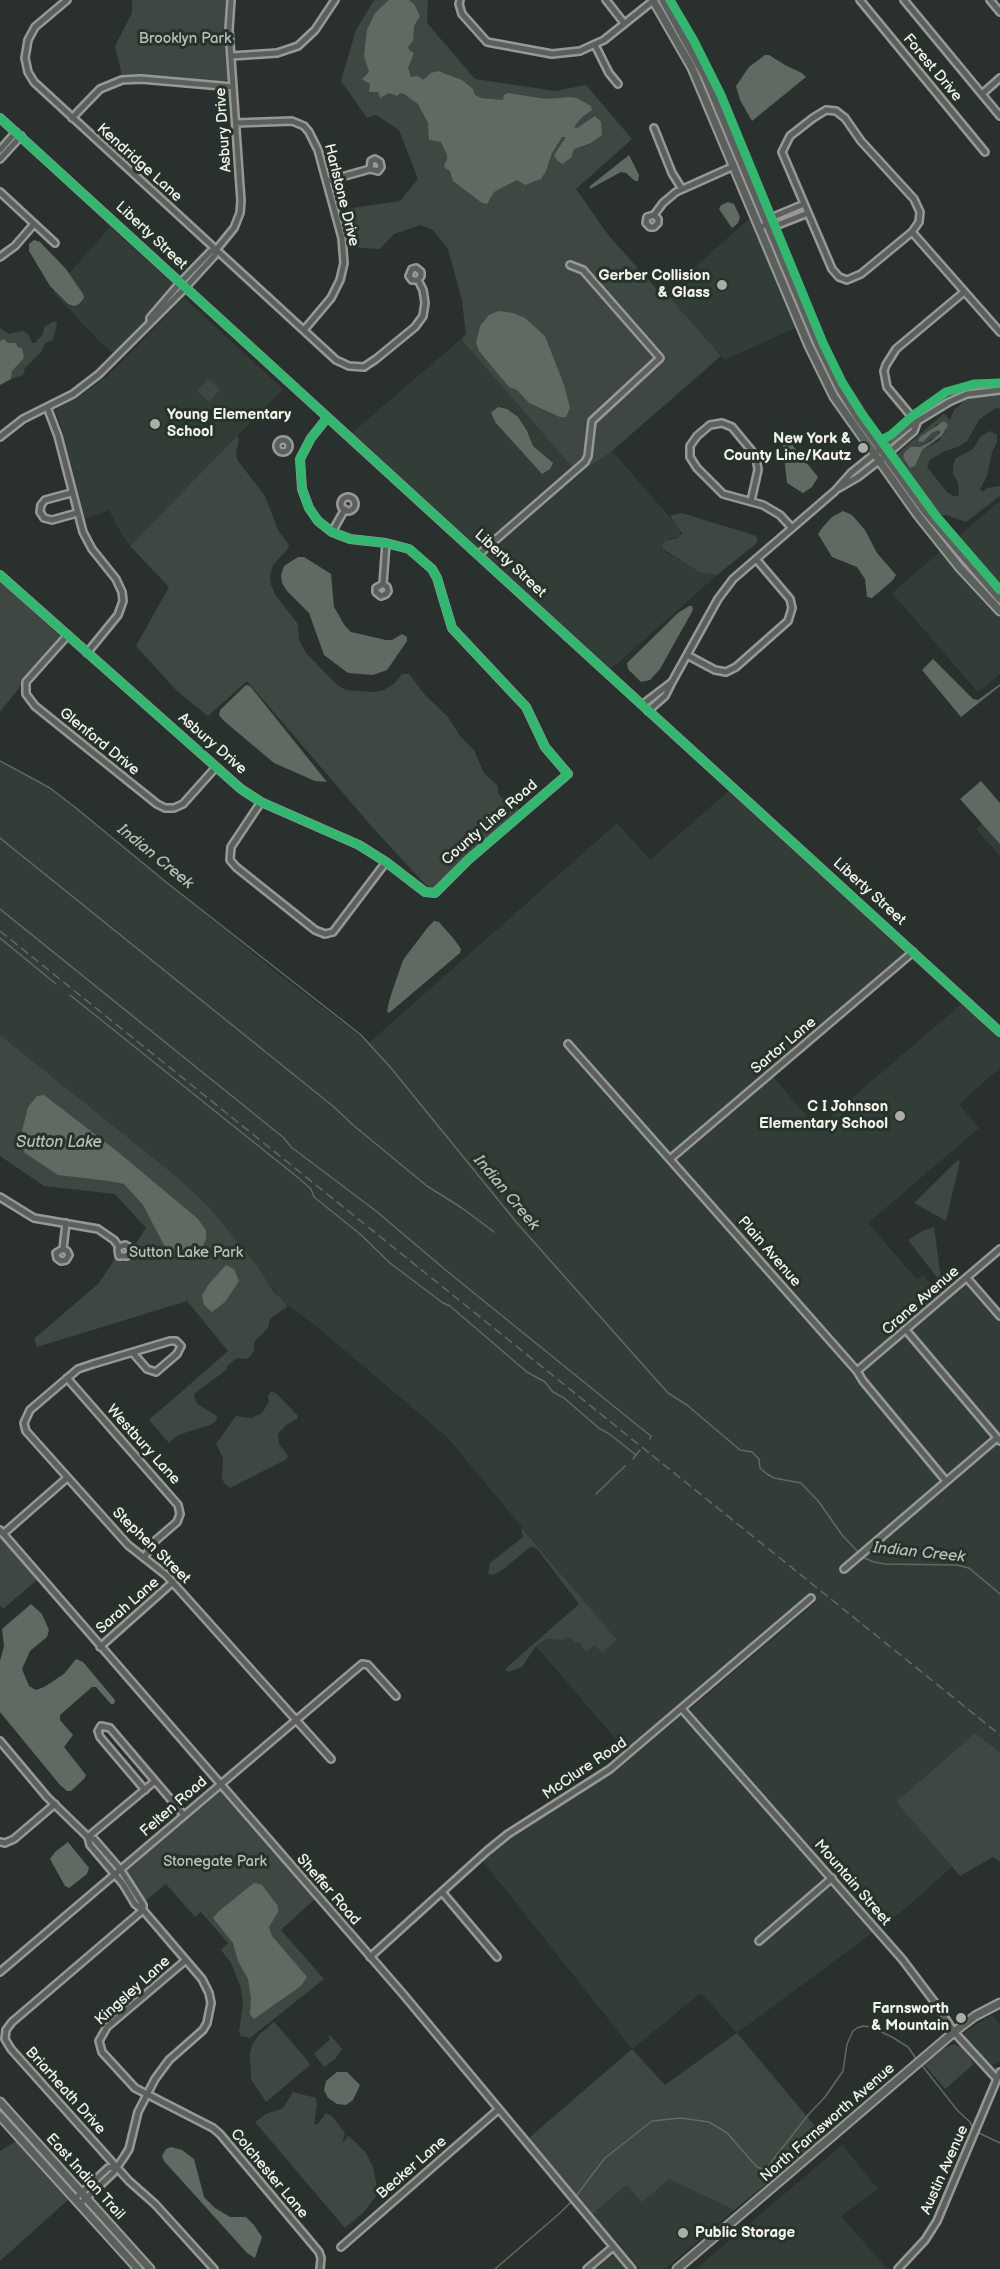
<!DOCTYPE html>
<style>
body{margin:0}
canvas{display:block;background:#29302d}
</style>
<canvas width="1000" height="2269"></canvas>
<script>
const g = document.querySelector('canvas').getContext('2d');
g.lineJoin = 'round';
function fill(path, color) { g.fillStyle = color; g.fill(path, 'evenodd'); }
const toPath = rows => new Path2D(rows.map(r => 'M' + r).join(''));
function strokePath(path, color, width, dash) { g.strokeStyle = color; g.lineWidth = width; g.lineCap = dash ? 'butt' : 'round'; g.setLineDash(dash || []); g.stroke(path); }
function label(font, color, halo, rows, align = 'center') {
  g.font = font + ' "Balsamiq Sans",sans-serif'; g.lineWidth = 6; g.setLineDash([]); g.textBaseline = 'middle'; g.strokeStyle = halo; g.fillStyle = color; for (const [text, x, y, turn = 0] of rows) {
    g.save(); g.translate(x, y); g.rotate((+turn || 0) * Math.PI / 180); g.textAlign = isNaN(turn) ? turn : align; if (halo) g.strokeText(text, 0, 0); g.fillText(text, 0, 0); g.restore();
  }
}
const built = toPath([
 [751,217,797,327,725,360,666,293],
 [110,227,176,286,115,355,99,341,53,292],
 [184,298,283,389,130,546,122,535,109,510,85,519,62,429,55,410,83,394,107,376],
 [461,339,578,474,612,451,681,530,679,537,670,539,664,551,699,572,717,575,611,669,352,433],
 [1000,501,1000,595,953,541],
 [941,551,1000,617,1000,674,978,692,892,593],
 [0,762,50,789,65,799,276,972,369,1043,617,823,650,860,730,790,905,949,907,952,770,1073,817,1128,964,1002,1000,1036,1000,1068,959,1104,979,1128,868,1223,917,1280,923,1275,945,1300,970,1279,1000,1314,1000,1752,975,1733,896,1802,952,1867,902,1911,881,1927,689,1710,816,1602,807,1596,628,1753,536,1646,547,1639,553,1640,569,1637,572,1641,580,1642,582,1648,587,1651,594,1645,616,1640,447,1437,316,1326,280,1299,259,1268,208,1206,177,1177,0,1035],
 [1000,808,1000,856,976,829],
 [682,1715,872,1933,737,2033,701,1993,632,2049,482,1860,541,1813,616,1771],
 [992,2015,1000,2024,1000,2062,992,2065,969,2045,964,2037,965,2032],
 [842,2145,878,2189,841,2216,887,2269,696,2269],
 [669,2179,734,2210,665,2269,640,2269,593,2214,628,2185],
 [607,2246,626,2269,582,2269]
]);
const green = toPath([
 [132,0,227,0,226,26,230,73,228,79,223,82,137,75,122,76,115,46,132,13],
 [374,0,428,0,427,23,475,79,555,91,586,85,632,139,576,189,609,236,663,296,666,293,721,356,612,451,578,474,461,339,466,334,462,301,448,249,433,230,421,225,394,234,380,249,347,247,338,210,400,201,418,179,399,130,376,115,367,118,341,81,356,30],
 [686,48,704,79,744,174,726,140],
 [786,280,821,359,845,405,827,378,817,358],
 [54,321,57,324,53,340,45,343,42,351,25,368,23,375,11,379,12,371,19,363,22,355,22,348,18,347,16,343,8,343,4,339,0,341,0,328,9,334,23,331,28,334,32,343,35,343,43,334,44,327],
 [208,379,220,390,209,402,197,391],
 [990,394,1000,394,1000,409,997,408,985,415,979,420,967,441,960,446,943,452,930,460,927,467,947,492,953,496,958,496,959,492,957,480,953,474,953,465,956,458,973,449,981,436,990,431,997,435,997,442,992,452,987,476,980,489,983,492,987,488,1000,486,1000,496,966,522,946,515,939,515,895,456,942,415,945,414,950,420,954,410,966,399],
 [937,424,946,431,939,441,922,450,912,468,913,447,920,447,938,435,939,430,932,433,923,442],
 [237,436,239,440,236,453,238,461,265,496,278,530,289,545,287,550,273,565,270,576,271,585,276,596,298,624,299,640,306,653,337,685,346,690,373,692,384,690,395,683,402,674,409,674,425,695,448,717,460,736,474,750,484,773,498,786,498,793,504,800,515,804,519,810,457,864,433,890,422,881,373,828,247,681,208,716,176,690,136,646,169,587,130,546],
 [682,513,750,534,756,536,758,542,717,575,699,572,663,549,662,545,666,541,678,538,682,533,670,516],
 [0,581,60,636,0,712],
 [0,1035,177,1177,208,1206,259,1268,274,1292,288,1306,270,1319,268,1328,254,1342,254,1350,250,1357,246,1359,237,1358,228,1365,226,1370,194,1394,195,1401,199,1405,217,1416,216,1421,210,1425,178,1435,169,1443,149,1420,228,1351,187,1301,37,1347,34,1339,99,1283,116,1257,123,1262,131,1259,133,1255,133,1248,146,1228,115,1194,44,1186,0,1156],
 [958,1160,960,1161,946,1221,914,1203],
 [934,1227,941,1279,939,1280,908,1240,922,1231],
 [271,1391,277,1394,298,1416,297,1419,286,1425,278,1434,279,1444,288,1456,287,1459,230,1488,224,1483,222,1478,223,1458,216,1444,236,1416,251,1418,262,1413,269,1402,268,1396],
 [521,1527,617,1640,602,1653,595,1645,587,1651,582,1648,580,1642,574,1642,569,1637,561,1640,547,1639,536,1646,522,1667,508,1672,505,1669,579,1604,537,1549,533,1547,529,1548,501,1571,492,1575,488,1574,490,1563,523,1537],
 [0,1535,38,1579,3,1609,0,1605],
 [975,1733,1000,1752,1000,1862,993,1857,960,1876,896,1802],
 [219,1790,316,1898,281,1930,324,1979,250,2038,241,2036,239,2031,243,2003,241,1988,231,1963,221,1950,228,1943,201,1912,195,1917,166,1884,144,1902,125,1871],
 [274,2022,309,2062,309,2066,266,2102,251,2079,250,2053,252,2045,259,2035],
 [737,2033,824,2137,734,2210,669,2179,642,2202,627,2185,593,2214,529,2138,632,2049,665,2085],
 [328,2036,331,2036,342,2049,335,2059,324,2067,314,2054,330,2039],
 [954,2044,962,2048,974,2064,945,2089,923,2063,938,2051],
 [293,2092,316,2098,317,2106,314,2123,317,2125,326,2113,332,2116,345,2133,342,2144,348,2136,352,2139,366,2153,373,2167,376,2182,376,2196,363,2213,345,2228,255,2122,266,2114,283,2108],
 [18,2140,70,2198,0,2261,0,2151]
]);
const water = toPath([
 [389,0,409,0,414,4,420,16,414,26,413,41,408,47,409,50,414,53,408,68,411,77,418,76,423,80,431,73,438,71,462,80,473,89,475,95,481,98,503,100,504,95,508,93,546,99,570,97,577,98,591,106,592,110,581,118,574,127,577,128,595,116,601,122,602,135,591,143,574,149,571,158,562,164,557,160,554,155,566,137,562,137,552,153,546,171,541,179,525,185,517,180,494,192,487,204,482,203,453,181,450,171,445,168,444,165,447,160,447,155,441,142,429,140,428,123,418,104,404,94,400,93,397,96,389,93,380,98,378,92,369,92,370,84,362,79,369,72,364,56,367,30,375,13],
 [765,55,769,55,785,65,802,73,806,77,752,121,740,100,736,86,749,67],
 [629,155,639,175,638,181,635,181,626,173,621,172,590,189,590,186],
 [728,202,734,204,740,217,738,223,732,228,719,209,721,205],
 [34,240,40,242,66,269,83,294,84,298,79,304,74,306,68,304,50,286,29,251,29,244],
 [498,311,513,313,525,318,545,336,564,385,570,408,566,417,560,417,529,403,517,390,509,387,479,351,476,343,480,326,489,315],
 [4,339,8,343,16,343,18,347,22,348,24,358,12,371,11,379,0,385,0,341],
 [498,407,507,409,518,417,527,431,533,446,553,463,550,469,542,474,496,423,491,413],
 [944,421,948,425,942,436,922,450,915,466,910,468,903,457,905,452,911,447,920,447,931,441,940,433,939,430,932,433,923,442,918,441,920,437],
 [782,438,789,441,818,477,812,487,803,493,787,483],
 [843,511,852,515,865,530,877,553,896,575,893,580,872,598,867,597,865,579,857,567,832,557,818,534,822,528,832,517],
 [298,557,304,557,331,574,334,607,345,626,351,632,386,640,392,640,402,634,407,637,407,641,387,670,373,675,348,673,324,655,309,613,287,591,282,583,281,575,284,566],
 [689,606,692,606,693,610,660,669,650,680,641,682,628,669,627,663,678,613],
 [933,659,973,699,978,700,1000,684,1000,686,961,717,922,670],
 [246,685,250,686,327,782,315,781,274,763,224,721,219,715,220,710],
 [981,781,1000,803,1000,844,960,799],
 [434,921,439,922,454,939,461,949,460,953,389,1013,387,1011,390,998,403,960,428,927],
 [44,1095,118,1152,197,1218,206,1230,206,1239,203,1246,189,1255,172,1255,164,1245,143,1205,124,1184,109,1181,58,1175,25,1153,19,1143,28,1107,37,1096],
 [226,1265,234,1269,239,1281,225,1302,212,1312,204,1305,202,1295,209,1284],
 [31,1604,42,1614,49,1630,47,1637,30,1651,22,1669,29,1686,36,1690,44,1687,64,1674,76,1659,83,1662,115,1700,114,1704,111,1704,96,1687,92,1687,60,1715,60,1720,73,1735,64,1747,86,1775,84,1779,71,1791,67,1791,60,1785,0,1712,0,1661,4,1646,2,1629],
 [68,1842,89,1868,87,1874,69,1888,65,1886,50,1859,55,1852],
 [254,1883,262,1885,278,1906,278,1912,269,1927,272,1936,307,1977,301,1986,254,2019,250,2014,251,1998,248,1979,238,1961,233,1943,213,1918,219,1911],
 [337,2072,347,2072,360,2085,353,2100,346,2105,337,2104,328,2098,324,2090,326,2081],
 [171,2147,182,2150,194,2159,204,2197,215,2208,230,2217,246,2217,254,2225,262,2237,255,2258,247,2253,164,2161,162,2156,166,2149]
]);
const stream = toPath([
 [0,761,50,788,76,808,166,882,361,1035,391,1068,517,1223,668,1393,687,1405,740,1450,752,1452,759,1459,760,1468,767,1474,774,1478,801,1483,819,1502,842,1535,859,1553],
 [0,838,334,1107,353,1125,427,1186,462,1208,494,1232],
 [0,909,284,1138,291,1147,376,1211,448,1272,637,1425,651,1436,650,1439],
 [0,938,56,984],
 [70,995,296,1176,311,1189,314,1197,360,1234,390,1263,443,1303,450,1306,527,1372,545,1382,553,1392,564,1398,600,1429,608,1433,636,1455],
 [633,1459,640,1450],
 [596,1494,625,1466],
 [862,1557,874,1562,885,1564,957,1565,969,1568,1000,1594],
 [920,2063,958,2111,970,2122,973,2129],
 [977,2132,1000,2143],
 [576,2196,605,2158,652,2121,681,2118,709,2122,727,2133,757,2167,765,2170,808,2115,825,2097,843,2071,847,2044,853,2031,857,2028,863,2026,871,2027,892,2037,908,2047,917,2060],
 [495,2269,560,2213,573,2200]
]);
const minor = toPath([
 [67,0,35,27,28,40,25,58,28,72,34,82,336,360,349,366,364,367,376,359,415,327,423,316,425,303,423,290,418,280,412,280,409,276,412,269,416,268,421,272,421,276,418,280],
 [460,0,459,4,462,14,487,42,552,54,580,51,604,40,654,0],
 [606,0,624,23],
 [860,0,985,152],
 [904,0,1000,116],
 [990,0,1000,12],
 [595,45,609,73,618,84],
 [231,56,277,53,298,46,315,30,335,0],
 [982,94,1000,78],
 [826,110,836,111,845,118,861,141,914,199,920,212,919,222,912,232,861,274,847,280,839,277,832,269,782,152,790,136,813,118,826,110],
 [0,118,1000,1032],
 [72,118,100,89,122,80,141,79,233,87],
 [236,123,292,121,304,126,309,132,318,150,342,238,344,263,340,280,331,298,304,330],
 [654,128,672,173,682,189],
 [0,150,16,132],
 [0,159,21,136],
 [327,181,370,169,378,171,381,167,380,162,375,159,371,161,370,169],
 [0,192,55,243],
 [654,215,658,219,658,223,654,227,650,227,646,223,647,217,654,215,663,203,676,192,734,166],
 [767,224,775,226,808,213],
 [759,228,767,224,773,217,804,204],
 [912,232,1000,332],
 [0,257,15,246,34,224],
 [150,321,150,318,180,283,211,251,216,250],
 [47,407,58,436,83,532,92,549,116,579,122,592,123,601,118,615,87,653],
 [917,423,887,387,884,371,886,365,896,349,964,292],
 [0,437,23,419,73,394,99,374,185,288,215,255,216,250,234,228,240,213,241,201,229,30,231,0],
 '277 446a6 6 0 1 1 12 0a6 6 0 1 1-12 0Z',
 [839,488,858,477,885,456,914,431,917,423],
 [71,493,45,500,41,505,40,512,44,518,52,520,77,513],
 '341 504a7 7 0 1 1 14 0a7 7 0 1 1-14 0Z',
 [751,501,758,470,756,456,732,427,722,423,710,425,697,436,690,446,690,457,697,468,723,494,763,505,780,515,791,527],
 [332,532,345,509],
 [478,555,585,462,588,456,592,421,660,358,583,270,570,265],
 [0,575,241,789,261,802,359,845,386,862,425,892,435,893,468,860,568,774,545,747,526,707,452,628,437,578,432,569,409,549,386,543,350,539,332,532,318,521,309,508,302,489,300,459,311,438,327,418],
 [383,584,376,588,376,592,381,596,386,594,388,591,387,587,383,584,386,543],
 [67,636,26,682,26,694,35,706,157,804,165,808,174,808,183,804,216,767],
 [687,655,715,670,726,672,736,667,788,621,792,608,790,599,756,559],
 [672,682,718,599,733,579,835,491,851,473,908,427,949,402,967,394,1000,390],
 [642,705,672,682,665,696,648,711],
 [261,802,231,847,230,860,236,867,315,930,325,934,333,932,386,862],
 [568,1044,857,1371,863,1381,946,1481],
 [670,1159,913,952],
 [0,1197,34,1218,98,1229,114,1240,119,1247,118,1250,119,1256,127,1256,130,1252,129,1247,125,1245,119,1247],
 [63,1249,67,1251,69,1255,66,1260,61,1261,57,1258,56,1253,63,1249,66,1223],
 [967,1278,1000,1316],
 [906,1330,1000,1441],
 [133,1353,147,1369,156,1372,177,1354,181,1346,176,1341,170,1341,93,1364,78,1369,30,1410,24,1423,26,1431,128,1545,166,1575,331,1759],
 [857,1371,1000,1249],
 [67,1378,178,1505,180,1514,177,1522,155,1541,144,1558],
 [0,1530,403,1994,632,2269],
 [3,1534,67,1478],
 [844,1569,997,1438],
 [100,1647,173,1582],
 [682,1709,902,1959,936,2004,954,2032,997,2079],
 [0,1741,47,1797,88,1837,94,1839,120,1869,143,1905,143,1910],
 [145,1790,100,1737,98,1731,101,1726,110,1728,184,1815],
 [88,1837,155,1781],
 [0,1842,5,1843,14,1839,55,1804],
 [442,1892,497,1957],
 [143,1910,12,2022,6,2030,5,2039,11,2049,129,2181,155,2204,214,2269],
 [759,1941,832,1878],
 [370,1957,487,1851,508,1834,610,1769,811,1598],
 [186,1960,107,2027,99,2041,102,2052,135,2088,213,2128,220,2134,319,2252,321,2258,320,2269],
 [0,1972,362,1664,368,1665,396,1696],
 [75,2199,108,2168,116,2166],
 [80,2204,113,2173,124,2157,129,2149,138,2112,155,2079,169,2060,203,2030,207,2023,211,2003,209,1993,202,1979,143,1910,135,1904,123,1884,90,1845,88,1837],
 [341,2247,499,2109],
 [587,2269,613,2247],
 [898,2269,925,2240,937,2221,1000,2072]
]);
const major = toPath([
 [653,0,692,68,809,346,834,397,917,514,960,568,1000,611],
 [663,0,705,76,818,344,840,389,856,415,924,510,1000,599],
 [0,2102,150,2269],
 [0,2116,138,2269],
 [677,2269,954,2032,975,2016,1000,2003]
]);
const rail = toPath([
 [0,931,1000,1735]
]);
const cycleway = toPath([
 [670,0,694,41,721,95,823,343,842,382,862,414,936,516,1000,590],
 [0,118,1000,1032],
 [881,440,891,435,911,417,946,392,974,384,1000,383],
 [0,575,241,789,261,802,359,845,386,862,425,892,435,893,468,860,568,774,545,747,526,707,452,628,437,578,432,569,409,549,386,543,350,539,332,532,318,521,309,508,302,489,300,459,311,438,327,418]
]);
const markers = [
 [722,285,6,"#adada7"],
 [155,424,6,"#adada7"],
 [863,448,6,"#adada7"],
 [900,1116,6,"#adada7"],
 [961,2018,6,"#adada7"],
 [683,2233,6,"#adada7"]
];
const parkNames = [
 ["Brooklyn Park",185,39],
 ["Sutton Lake Park",186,1253],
 ["Stonegate Park",215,1862]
];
const streetNames = [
 ["Forest Drive",932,68,50],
 ["Asbury Drive",224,130,-94],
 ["Kendridge Lane",139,163,42],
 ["Harlstone Drive",341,195,76],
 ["Liberty Street",151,236,43],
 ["Liberty Street",510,564,43],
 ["Glenford Drive",99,742,39],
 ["Asbury Drive",212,744,41],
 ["County Line Road",490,823,-41],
 ["Liberty Street",869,892,42],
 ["Sartor Lane",784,1046,-40],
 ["Plain Avenue",769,1252,49],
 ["Crane Avenue",921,1301,-41],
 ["Westbury Lane",143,1445,48],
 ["Stephen Street",151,1546,44],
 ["Sarah Lane",128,1606,-41],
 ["McClure Road",585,1769,-34],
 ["Felten Road",174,1807,-41],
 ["Mountain Street",852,1883,49],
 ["Sheffer Road",328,1890,49],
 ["Kingsley Lane",133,1991,-42],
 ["Briarheath Drive",65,2091,48],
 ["North Farnsworth Avenue",828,2123,-41],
 ["Becker Lane",412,2168,-41],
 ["Austin Avenue",945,2170,-66],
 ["Colchester Lane",269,2174,50],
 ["East Indian Trail",85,2177,48]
];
const poiNames = [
 ["Gerber Collision",710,276],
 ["& Glass",710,293],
 ["Young Elementary",167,415,"left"],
 ["School",167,432,"left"],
 ["New York &",851,439],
 ["County Line/Kautz",851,456],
 ["C I Johnson",888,1107],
 ["Elementary School",888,1124],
 ["Farnsworth",949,2009],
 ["& Mountain",949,2026],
 ["Public Storage",695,2233,"left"]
];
const waterNames = [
 ["Indian Creek",155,857,39],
 ["Sutton Lake",59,1143],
 ["Indian Creek",506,1193,50],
 ["Indian Creek",919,1553,6]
];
fill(built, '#323d37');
fill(green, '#3e4742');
fill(water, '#616963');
strokePath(stream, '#616963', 1.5);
strokePath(minor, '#969996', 10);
strokePath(major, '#969996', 11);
strokePath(minor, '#5c605c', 5);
strokePath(major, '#5c605c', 7);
strokePath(rail, '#646764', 1.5, [9, 4.5]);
strokePath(cycleway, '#33b770', 9);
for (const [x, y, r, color] of markers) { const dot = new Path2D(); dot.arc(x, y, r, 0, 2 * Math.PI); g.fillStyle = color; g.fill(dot); strokePath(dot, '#26332d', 2); }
label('15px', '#bebfb7', '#26332d', parkNames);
label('15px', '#f4f1e8', '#26332d', streetNames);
label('bold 15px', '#f4f1e8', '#26332d', poiNames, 'right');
label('italic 16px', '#bcbdb5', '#26332d', waterNames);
</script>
